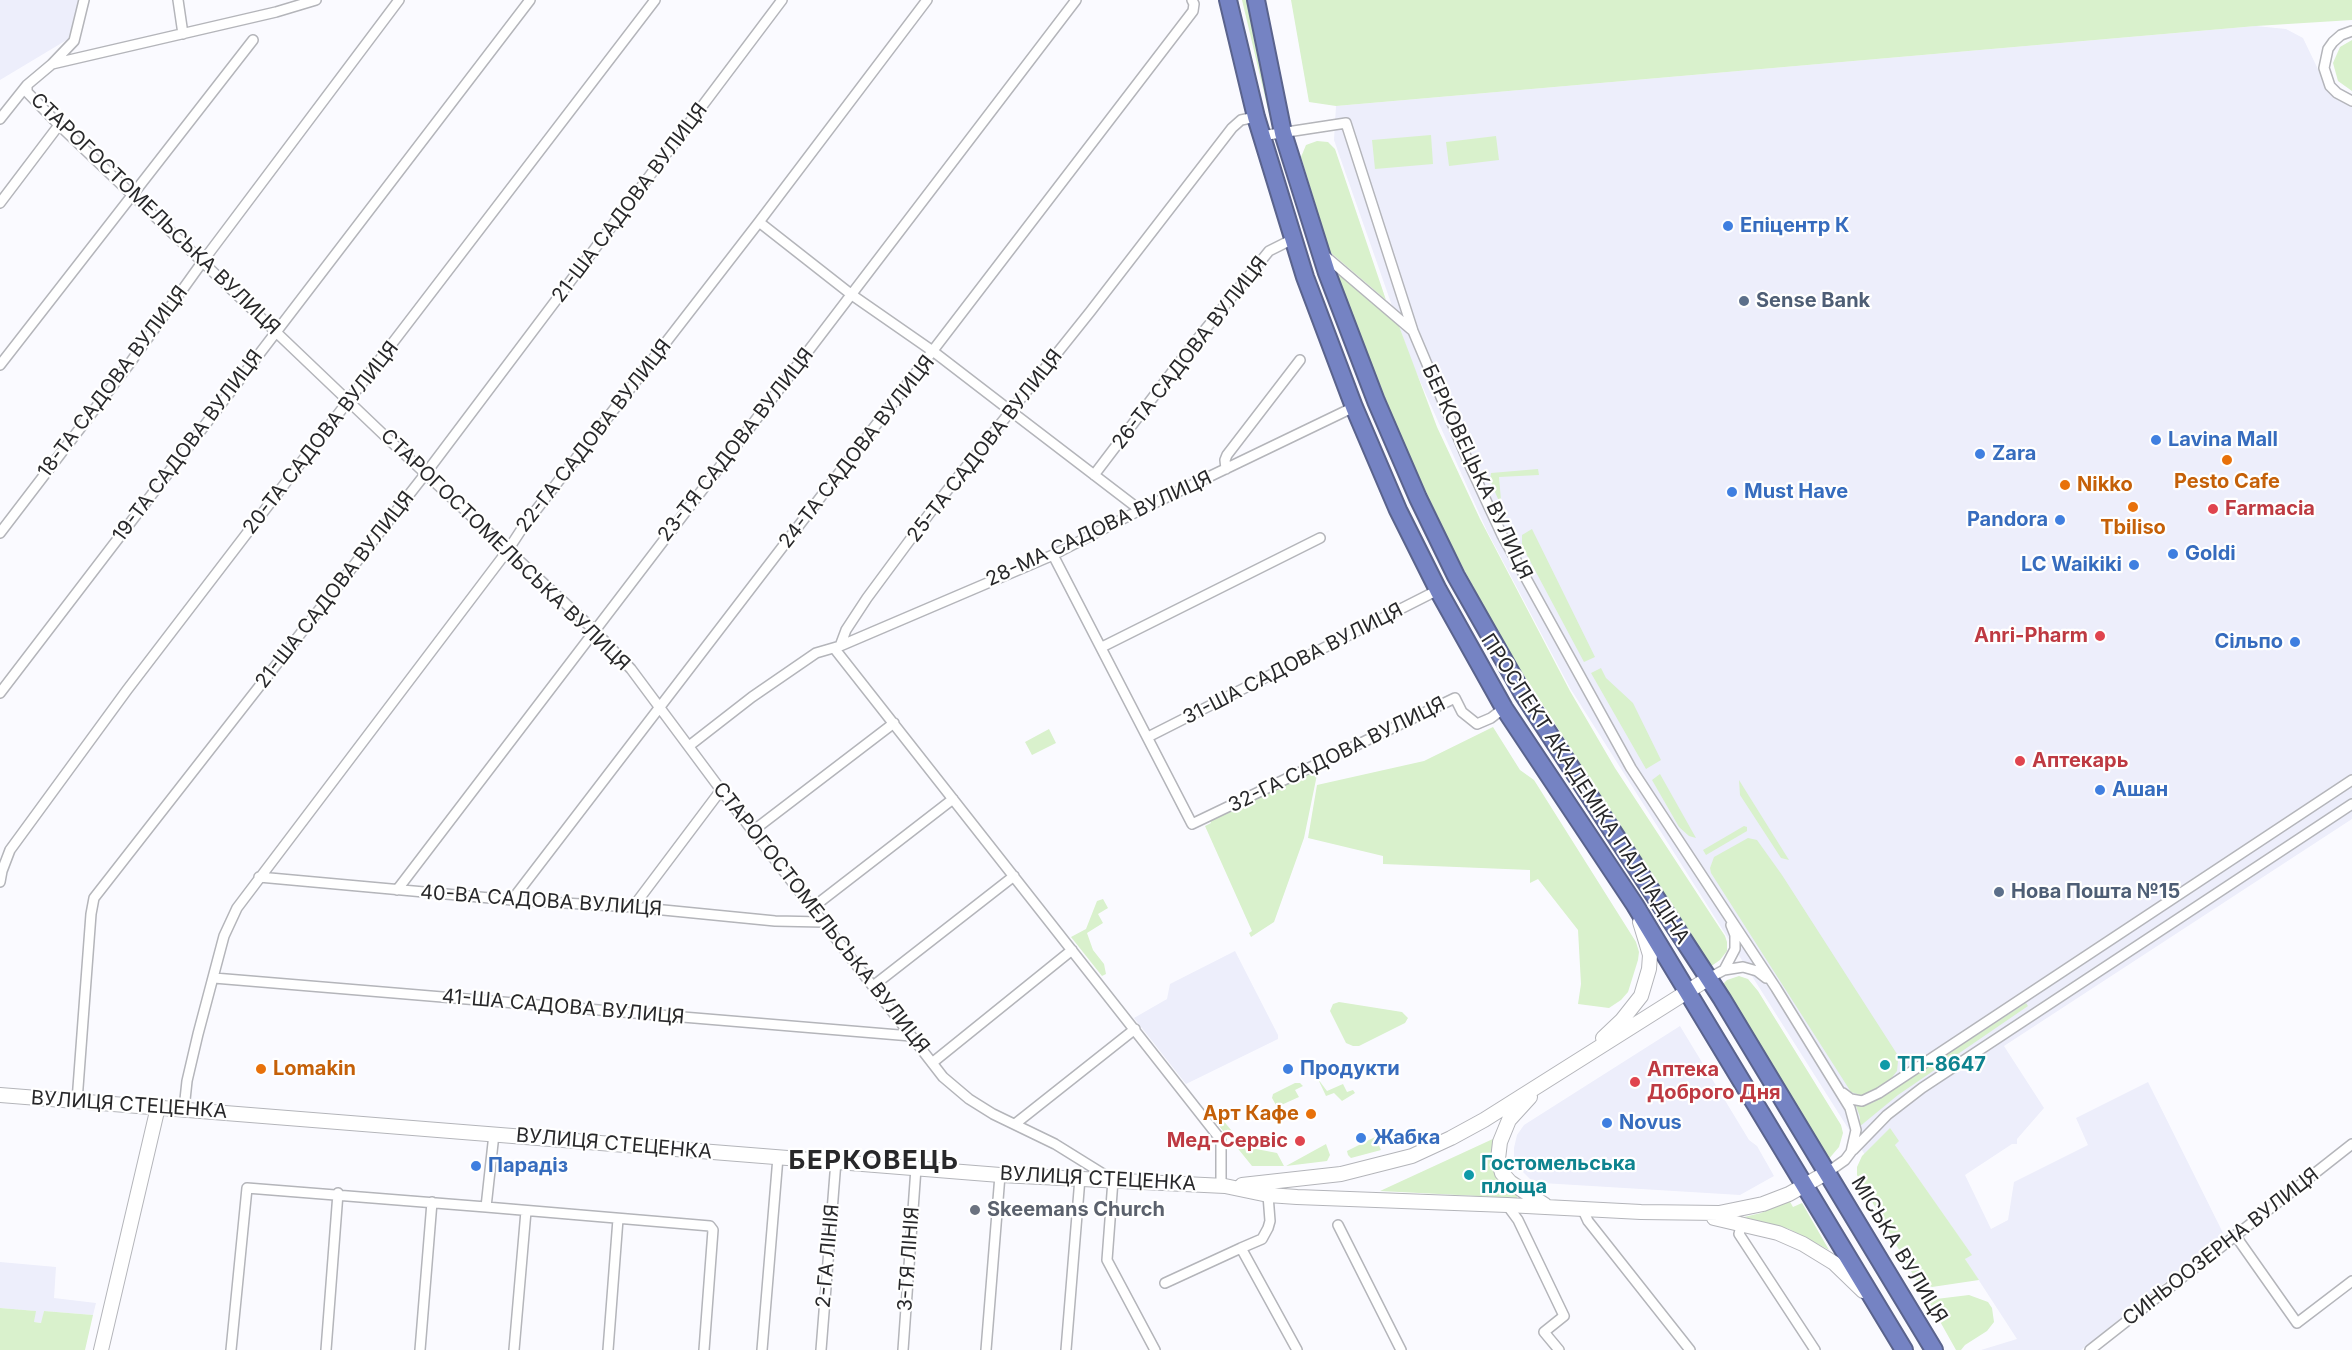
<!DOCTYPE html>
<meta charset="utf-8">
<style>
body{margin:0}
canvas{display:block;background:#fafaff}
</style>
<canvas width="2352" height="1350"></canvas>
<script>
const g = document.querySelector('canvas').getContext('2d');
g.lineJoin = 'round';
function fill(path, color) { g.fillStyle = color; g.fill(path, 'evenodd'); }
const toPath = rows => new Path2D(rows.map(r => 'M' + r).join(''));
function strokePath(path, color, width, dash) { g.strokeStyle = color; g.lineWidth = width; g.lineCap = dash ? 'butt' : 'round'; g.setLineDash(dash || []); g.stroke(path); }
function label(font, color, halo, rows, align = 'center') {
  g.font = font + ' Inter,sans-serif'; g.lineWidth = 4.5; g.setLineDash([]); g.textBaseline = 'middle'; g.strokeStyle = halo; g.fillStyle = color; for (const [text, x, y, turn = 0] of rows) {
    g.save(); g.translate(x, y); g.rotate((+turn || 0) * Math.PI / 180); g.textAlign = isNaN(turn) ? turn : align; if (halo) g.strokeText(text, 0, 0); g.fillText(text, 0, 0); g.restore();
  }
}
const built = toPath([
 [0,0,81,0,81,4,70,38,0,80],
 [2256,26,2286,29,2303,38,2327,88,2344,103,2352,105,2352,819,2004,1046,2044,1108,2017,1139,2017,1144,2012,1144,1965,1175,1991,1229,2008,1220,2014,1182,2088,1145,2076,1118,2148,1082,2224,1235,2081,1350,1981,1350,2017,1339,1965,1259,1971,1254,1895,1145,1865,1155,1570,688,1487,531,1412,363,1334,140,1336,106],
 [1235,951,1278,1035,1278,1039,1186,1084,1134,1018,1167,999,1170,984],
 [1680,1026,1749,1140,1757,1146,1774,1176,1740,1195,1542,1183,1530,1179,1519,1168,1514,1157,1514,1148,1517,1135,1524,1125],
 [0,1262,56,1267,54,1298,96,1303,93,1315,44,1311,42,1323,34,1322,35,1311,0,1308]
]);
const green = toPath([
 [1242,0,1248,0,1272,117,1270,118],
 [1291,0,2352,0,2352,20,2256,26,1336,106,1309,102],
 [2352,40,2352,91,2338,81,2333,63,2340,47],
 [1431,135,1433,164,1375,169,1372,140],
 [1496,136,1499,160,1449,166,1446,142],
 [1317,141,1328,142,1335,149,1386,300,1330,252,1301,157,1306,145],
 [1334,270,1399,326,1437,427,1480,519,1570,691,1615,768,1725,936,1727,942,1727,951,1720,960,1710,967,1504,644,1452,547,1405,447],
 [1538,469,1539,475,1499,477,1501,500,1498,499,1490,480,1491,473],
 [1532,529,1595,657,1584,662,1522,546,1522,535],
 [1601,668,1606,678,1633,703,1661,760,1646,769,1591,673],
 [1493,727,1520,770,1534,780,1636,942,1639,952,1638,960,1628,992,1621,1000,1609,1008,1578,1004,1581,984,1578,930,1538,879,1530,883,1530,870,1383,864,1383,856,1308,838,1317,785,1424,761],
 [1049,729,1056,743,1032,755,1025,742],
 [1319,765,1304,838,1274,922,1251,937,1249,933,1252,931,1205,826,1211,823,1210,821],
 [1660,774,1696,838,1689,836,1679,827,1652,780],
 [1739,780,1789,860,1781,858,1740,795],
 [1744,826,1747,827,1747,831,1706,855,1703,850],
 [1748,838,1757,840,1782,875,1897,1054,1898,1061,1897,1071,1886,1085,1863,1096,1851,1092,1711,873,1710,868,1714,857],
 [1103,899,1108,908,1098,914,1103,923,1087,933,1093,950,1104,964,1106,974,1102,976,1071,937,1086,929,1097,901],
 [1739,976,1748,979,1758,991,1841,1125,1843,1133,1839,1147,1827,1161,1723,988,1723,984,1727,980],
 [1339,1002,1402,1012,1408,1018,1405,1023,1359,1046,1353,1046,1346,1043,1330,1011,1333,1004],
 [2026,1003,2028,1006,1898,1095,1859,1127,1860,1117,1856,1106,1864,1106,1874,1102],
 [1318,1079,1327,1091,1343,1084,1347,1092,1353,1090,1355,1093,1342,1101,1334,1093,1326,1096],
 [1295,1083,1300,1083,1303,1086,1295,1090,1299,1097,1279,1106,1276,1105,1272,1098,1273,1094],
 [1217,1113,1236,1136,1232,1142,1211,1116],
 [1890,1128,1899,1141,1895,1145,1972,1255,1965,1259,1979,1280,1932,1287,1916,1280,1857,1175,1857,1167,1862,1156],
 [1375,1137,1381,1150,1351,1158,1348,1155,1347,1151],
 [1495,1138,1509,1188,1517,1195,1517,1198,1380,1191],
 [1239,1142,1242,1143,1246,1150,1251,1148,1277,1153,1284,1166,1252,1166,1235,1145],
 [1326,1144,1330,1155,1327,1161,1286,1166],
 [1789,1200,1793,1207,1802,1203,1829,1250,1789,1229,1744,1217,1761,1213],
 [1969,1295,1988,1302,1992,1308,1994,1322,1987,1331,1965,1345,1961,1350,1956,1350,1928,1300],
 [0,1308,36,1311,34,1322,41,1323,44,1311,93,1315,85,1350,0,1350]
]);
const street = toPath([
 [178,0,183,34],
 [2352,31,2341,35,2333,42,2328,49,2324,68,2330,86,2337,93,2352,101],
 [52,64,74,41,84,0],
 [27,85,27,92,59,125,386,437,594,630,631,669,721,790,943,1077,969,1099,993,1114,1055,1144,1113,1180,1107,1260,1155,1350],
 [0,119,27,85,52,64,276,12,316,0],
 [1261,136,1346,123,1413,331,1471,468,1502,535,1631,768,1776,988,1850,1108,1856,1130,1851,1152,1845,1160,1828,1172],
 [0,203,59,125],
 [759,222,852,295,934,352,1012,412,1140,510],
 [1324,255,1413,331],
 [0,365,253,40],
 [1226,469,1225,460,1227,455,1300,360],
 [1094,475,1195,342,1269,251,1293,239],
 [0,533,130,363,203,261,399,0],
 [1053,555,1192,824,1455,698,1462,712,1477,724,1491,718,1504,708],
 [840,646,1053,555,1140,510,1354,407],
 [1102,647,1320,538],
 [834,648,1221,1140,1221,1186],
 [0,693,530,0],
 [1148,737,1438,590],
 [689,746,752,697,816,653,840,646,846,630,867,598,938,502,1090,312,1232,128,1241,120,1256,117],
 [754,830,894,723],
 [259,877,512,900,633,907,775,921,823,922],
 [0,882,2,871,10,850,127,690,655,0],
 [397,890,1076,0],
 [512,900,1193,11,1194,4,1192,0],
 [633,907,721,790],
 [812,908,953,799],
 [1724,970,1735,949,1735,935,1731,925],
 [214,978,911,1036],
 [1709,978,1724,970,1743,967,1757,971,1766,978],
 [873,986,1014,876],
 [932,1063,1072,950],
 [1843,1093,1851,1099,1862,1101,1879,1093,2352,780],
 [77,1101,91,914,94,898,426,473,782,0],
 [184,1109,187,1081,198,1034,224,936,237,908,508,550,523,527,759,222,927,0],
 [1015,1124,1135,1029],
 [1853,1150,1887,1115,1922,1088,2352,804],
 [1268,1195,1270,1221,1268,1228,1262,1239,1241,1248,1297,1350],
 [1507,1205,1518,1220,1564,1316,1544,1332,1559,1350],
 [486,1207,710,1226,713,1230,704,1350],
 [1582,1208,1588,1221,1690,1350],
 [1742,1223,1739,1234,1815,1350],
 [1338,1225,1401,1350],
 [2235,1235,2297,1323,2352,1281],
 [1165,1283,1241,1248],
 [231,1350,247,1188,486,1207,494,1134],
 [326,1350,338,1193],
 [420,1350,432,1202],
 [514,1350,526,1211],
 [608,1350,618,1219],
 [762,1350,778,1157],
 [821,1350,836,1161],
 [903,1350,916,1168],
 [986,1350,1000,1175],
 [1066,1350,1080,1178],
 [2090,1350,2352,1144]
]);
const secondary = toPath([
 [1603,1038,1622,1020,1641,996,1649,969,1650,955,1640,922],
 [0,1095,1000,1175,1225,1186,1268,1195,1297,1197,1507,1205,1641,1212,1719,1213,1763,1204,1789,1194,1828,1172],
 [1530,1097,1509,1120,1500,1142,1498,1159,1502,1173,1510,1182,1545,1205],
 [1242,1185,1341,1174,1412,1156,1451,1138,1484,1120,1709,978],
 [1714,1218,1778,1233,1803,1244,1834,1263,1863,1291],
 [101,1350,158,1107]
]);
const highway = toPath([
 [1228,0,1256,117,1305,277,1354,407,1398,510,1438,590,1504,708,1635,905,1904,1350],
 [1256,0,1283,133,1327,273,1376,401,1418,498,1456,576,1523,694,1722,999,1934,1350]
]);
const markers = [
 [1728,226,6,"#3f7fe0"],
 [1744,301,6,"#5c6f8a"],
 [2156,440,6,"#3f7fe0"],
 [1980,454,6,"#3f7fe0"],
 [2227,460,6,"#e8710a"],
 [2065,485,6,"#e8710a"],
 [1732,492,6,"#3f7fe0"],
 [2133,507,6,"#e8710a"],
 [2213,509,6,"#e0444e"],
 [2060,520,6,"#3f7fe0"],
 [2173,554,6,"#3f7fe0"],
 [2134,565,6,"#3f7fe0"],
 [2100,636,6,"#e0444e"],
 [2295,642,6,"#3f7fe0"],
 [2020,761,6,"#e0444e"],
 [2100,790,6,"#3f7fe0"],
 [1999,892,6,"#5c6f8a"],
 [1885,1065,6,"#0f9aa8"],
 [261,1069,6,"#e8710a"],
 [1288,1069,6,"#3f7fe0"],
 [1635,1082,6,"#e0444e"],
 [1311,1114,6,"#e8710a"],
 [1607,1123,6,"#3f7fe0"],
 [1361,1138,6,"#3f7fe0"],
 [1300,1141,6,"#e0444e"],
 [476,1166,6,"#3f7fe0"],
 [1469,1175,6,"#0f9aa8"],
 [975,1210,6,"#6b7280"]
];
const streetNames = [
 ["21-ША САДОВА ВУЛИЦЯ",630,203,-53],
 ["СТАРОГОСТОМЕЛЬСЬКА ВУЛИЦЯ",155,214,44],
 ["26-ТА САДОВА ВУЛИЦЯ",1190,353,-52],
 ["18-ТА САДОВА ВУЛИЦЯ",113,382,-53],
 ["22-ГА САДОВА ВУЛИЦЯ",594,436,-52],
 ["20-ТА САДОВА ВУЛИЦЯ",321,438,-52],
 ["23-ТЯ САДОВА ВУЛИЦЯ",736,445,-52],
 ["19-ТА САДОВА ВУЛИЦЯ",188,446,-53],
 ["25-ТА САДОВА ВУЛИЦЯ",985,446,-52],
 ["24-ТА САДОВА ВУЛИЦЯ",857,452,-52],
 ["БЕРКОВЕЦЬКА ВУЛИЦЯ",1477,472,65],
 ["28-МА САДОВА ВУЛИЦЯ",1099,529,-25],
 ["СТАРОГОСТОМЕЛЬСЬКА ВУЛИЦЯ",505,550,44],
 ["21-ША САДОВА ВУЛИЦЯ",335,590,-52],
 ["31-ША САДОВА ВУЛИЦЯ",1293,664,-27],
 ["32-ГА САДОВА ВУЛИЦЯ",1337,755,-26],
 ["ПРОСПЕКТ АКАДЕМІКА ПАЛЛАДІНА",1585,789,57],
 ["40-ВА САДОВА ВУЛИЦЯ",541,901,4],
 ["СТАРОГОСТОМЕЛЬСЬКА ВУЛИЦЯ",821,918,52],
 ["41-ША САДОВА ВУЛИЦЯ",563,1007,5],
 ["ВУЛИЦЯ СТЕЦЕНКА",129,1105,4],
 ["ВУЛИЦЯ СТЕЦЕНКА",614,1144,5],
 ["ВУЛИЦЯ СТЕЦЕНКА",1098,1179,3],
 ["СИНЬООЗЕРНА ВУЛИЦЯ",2221,1247,-38],
 ["МІСЬКА ВУЛИЦЯ",1899,1250,59],
 ["2-ГА ЛІНІЯ",828,1256,-85],
 ["3-ТЯ ЛІНІЯ",909,1259,-86]
];
const shopNames = [
 ["Епіцентр К",1740,226],
 ["Lavina Mall",2168,440],
 ["Zara",1992,454],
 ["Must Have",1744,492],
 ["Pandora",2048,520,"right"],
 ["Goldi",2185,554],
 ["LC Waikiki",2122,565,"right"],
 ["Сільпо",2283,642,"right"],
 ["Ашан",2112,790],
 ["Продукти",1300,1069],
 ["Novus",1619,1123],
 ["Жабка",1373,1138],
 ["Парадіз",488,1166]
];
const serviceNames = [
 ["Sense Bank",1756,301],
 ["Нова Пошта №15",2011,892]
];
const foodNames = [
 ["Pesto Cafe",2227,482],
 ["Nikko",2077,485,"left"],
 ["Tbiliso",2133,528],
 ["Lomakin",273,1069,"left"],
 ["Арт Кафе",1299,1114,"right"]
];
const healthNames = [
 ["Farmacia",2225,509],
 ["Anri-Pharm",2088,636,"right"],
 ["Аптекарь",2032,761],
 ["Аптека",1647,1070],
 ["Доброго Дня",1647,1093],
 ["Мед-Сервіс",1288,1141,"right"]
];
const cultureNames = [
 ["ТП-8647",1897,1065],
 ["Гостомельська",1481,1164],
 ["площа",1481,1187]
];
const worshipNames = [
 ["Skeemans Church",987,1210]
];
const districtNames = [
 ["БЕРКОВЕЦЬ",874,1161]
];
fill(built, '#edeefb');
fill(green, '#d9f1cc');
strokePath(street, '#b4b5ba', 12);
strokePath(secondary, '#b4b5ba', 16);
strokePath(highway, '#5a638d', 20);
strokePath(street, '#fff', 9);
strokePath(secondary, '#fff', 14);
strokePath(highway, '#7583c3', 16);
for (const [x, y, r, color] of markers) { const dot = new Path2D(); dot.arc(x, y, r, 0, 2 * Math.PI); g.fillStyle = color; g.fill(dot); strokePath(dot, '#fff', 2); }
label('20px', '#28282a', '#fff', streetNames);
label('bold 20px', '#366cbe', '#fff', shopNames, 'left');
label('bold 20px', '#4e5e75', '#fff', serviceNames, 'left');
label('bold 20px', '#c56008', '#fff', foodNames);
label('bold 20px', '#be3a42', '#fff', healthNames, 'left');
label('bold 20px', '#0d838f', '#fff', cultureNames, 'left');
label('bold 20px', '#5b616d', '#fff', worshipNames, 'left');
g.letterSpacing = '1.5px';
label('bold 26px', '#28282a', '#fff', districtNames);
g.letterSpacing = '0px';
</script>
